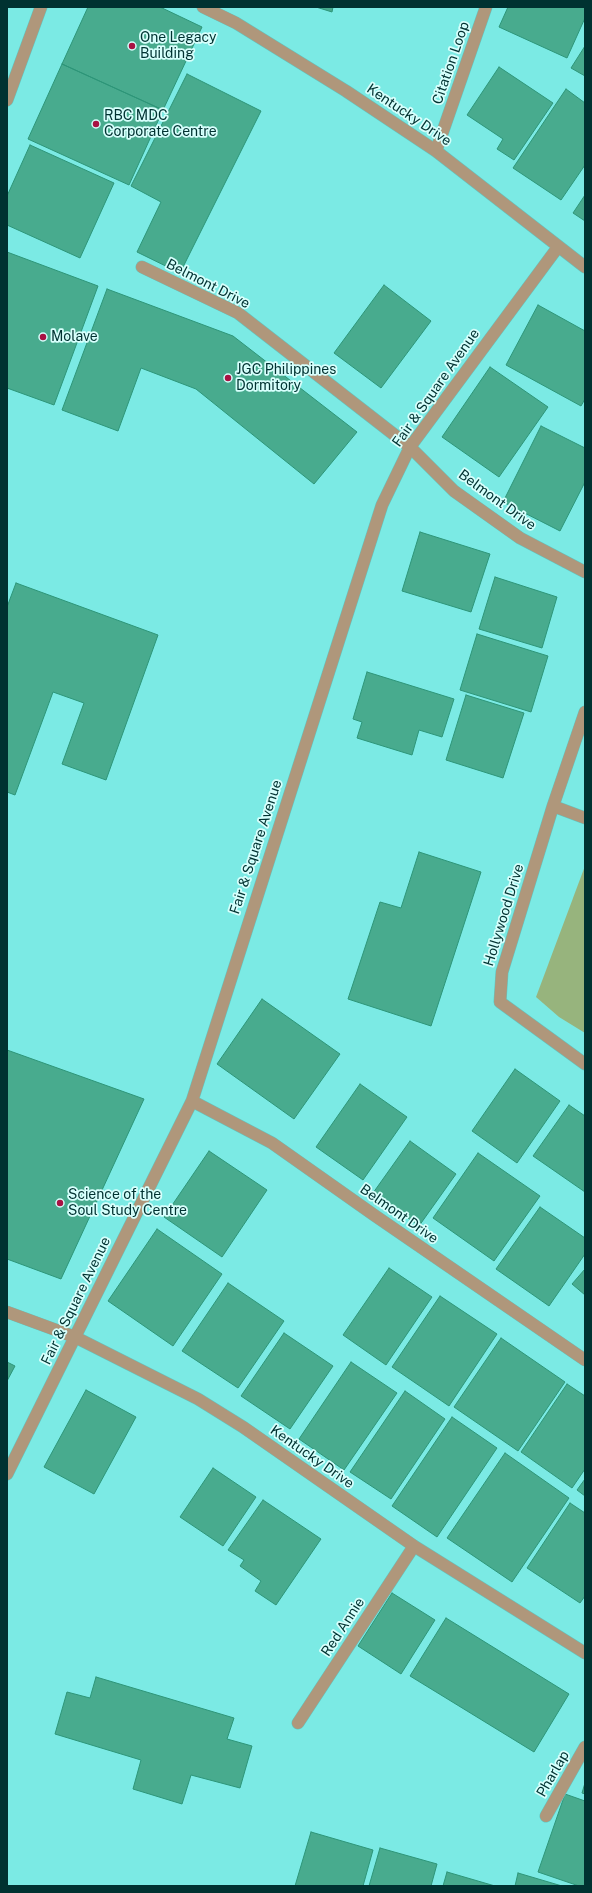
<!DOCTYPE html>
<style>
body{margin:0}
#map{position:relative;width:592px;height:1893px;overflow:hidden;background:#7beae4;font-family:"Public Sans",sans-serif}
canvas{display:block}
.frame{position:absolute;inset:0;border:8px solid #003231;pointer-events:none}
</style>
<div id="map">
<canvas width="592" height="1893"></canvas>
<div class="frame"></div>
</div>
<script>
const g = document.querySelector('canvas').getContext('2d');
g.lineJoin = 'round';
function fill(path, color) { g.fillStyle = color; g.fill(path, 'evenodd'); }
const toPath = rows => new Path2D(rows.map(r => 'M' + r).join(''));
function strokePath(path, color, width, dash) { g.strokeStyle = color; g.lineWidth = width; g.lineCap = dash ? 'butt' : 'round'; g.setLineDash(dash || []); g.stroke(path); }
function label(font, color, halo, rows, align = 'center') {
  g.font = font + ' "Public Sans",sans-serif'; g.lineWidth = 3.5; g.setLineDash([]); g.textBaseline = 'middle'; g.strokeStyle = halo; g.fillStyle = color; for (const [text, x, y, turn = 0] of rows) {
    g.save(); g.translate(x, y); g.rotate((+turn || 0) * Math.PI / 180); g.textAlign = isNaN(turn) ? turn : align; if (halo) g.strokeText(text, 0, 0); g.fillText(text, 0, 0); g.restore();
  }
}
const green = toPath([
 [585,866,585,1033,559,1017,536,997]
]);
const building = toPath([
 [88,7,160,7,202,27,163,110,62,64,88,7],
 [316,7,333,7,332,12,316,7],
 [508,7,585,7,585,18,567,58,499,27,508,7],
 [585,46,585,76,571,68,585,46],
 [62,64,163,110,129,185,28,139,62,64],
 [499,67,553,103,514,160,497,149,503,139,467,115,499,67],
 [187,74,261,111,180,273,137,252,161,202,131,186,187,74],
 [566,89,585,103,585,165,561,200,513,168,566,89],
 [30,145,114,183,80,258,7,225,7,196,30,145],
 [585,195,585,221,573,213,585,195],
 [7,252,98,286,54,405,7,388,7,252],
 [384,285,431,321,381,388,334,353,384,285],
 [107,289,233,336,357,432,314,484,196,389,141,368,118,431,62,410,107,289],
 [538,305,585,331,585,399,581,406,506,365,538,305],
 [490,367,548,407,499,477,442,437,490,367],
 [541,426,585,448,585,482,560,531,503,502,541,426],
 [420,532,490,554,471,612,402,591,420,532],
 [495,577,557,597,542,648,479,629,495,577],
 [16,583,158,635,106,780,62,764,84,703,53,692,15,795,7,792,7,607,16,583],
 [477,634,548,656,531,712,460,690,477,634],
 [367,672,454,699,442,737,419,730,412,755,357,738,362,722,353,719,367,672],
 [466,695,524,713,503,778,446,760,466,695],
 [419,852,481,872,431,1026,348,999,380,902,401,908,419,852],
 [262,999,340,1054,294,1119,217,1064,262,999],
 [7,1050,144,1099,61,1279,7,1259,7,1050],
 [515,1069,560,1101,517,1163,472,1131,515,1069],
 [360,1084,407,1117,363,1180,316,1147,360,1084],
 [569,1105,585,1116,585,1192,533,1156,569,1105],
 [410,1141,456,1174,419,1226,373,1193,410,1141],
 [209,1151,267,1190,222,1257,164,1217,209,1151],
 [478,1153,540,1196,494,1261,433,1218,478,1153],
 [540,1207,585,1238,585,1254,549,1306,496,1269,540,1207],
 [157,1229,222,1274,173,1346,108,1301,157,1229],
 [389,1268,432,1297,386,1365,343,1335,389,1268],
 [585,1269,585,1295,572,1284,585,1269],
 [228,1283,284,1321,238,1388,182,1351,228,1283],
 [440,1296,497,1334,449,1406,392,1367,440,1296],
 [284,1333,333,1366,290,1429,241,1396,284,1333],
 [501,1338,565,1382,518,1451,454,1407,501,1338],
 [7,1362,15,1366,7,1381,7,1362],
 [351,1362,397,1393,344,1470,299,1439,351,1362],
 [567,1384,585,1396,585,1469,572,1488,521,1452,567,1384],
 [86,1390,136,1417,94,1494,44,1467,86,1390],
 [405,1391,445,1419,391,1499,350,1472,405,1391],
 [452,1417,497,1448,437,1537,392,1506,452,1417],
 [505,1453,569,1498,512,1582,447,1538,505,1453],
 [213,1468,256,1497,223,1546,180,1517,213,1468],
 [585,1479,585,1496,577,1490,585,1479],
 [263,1500,321,1539,276,1605,255,1591,261,1581,240,1566,244,1560,228,1550,263,1500],
 [570,1503,585,1513,585,1596,580,1603,527,1568,570,1503],
 [392,1593,435,1620,401,1674,358,1646,392,1593],
 [446,1618,569,1694,534,1752,410,1676,446,1618],
 [96,1677,234,1718,227,1739,252,1746,240,1788,191,1775,182,1804,133,1789,141,1760,55,1734,67,1692,90,1698,96,1677],
 [585,1783,585,1794,582,1793,585,1783],
 [565,1794,585,1801,585,1886,579,1886,538,1872,565,1794],
 [311,1832,373,1850,363,1886,295,1886,311,1832],
 [380,1848,437,1864,431,1886,369,1886,380,1848],
 [447,1872,495,1886,443,1886,447,1872],
 [518,1873,562,1886,515,1886,518,1873]
]);
const minor = toPath([
 [203,7,236,23,346,91,436,151,585,267],
 [7,100,41,7],
 [436,151,486,7],
 [142,267,238,313,410,447,454,491,520,538,585,572],
 [585,712,553,806,502,972,500,1002,585,1064],
 [553,806,585,818],
 [192,1101,272,1143,374,1215,585,1360],
 [7,1312,75,1337,198,1399,243,1427,414,1546,585,1653],
 [7,1474,192,1101,382,505,410,447,558,247],
 [298,1723,414,1546],
 [546,1816,585,1747]
]);
const markers = [
 [132,46,4,"#a81243"],
 [96,124,4,"#a81243"],
 [43,337,4,"#a81243"],
 [228,378,4,"#a81243"],
 [60,1203,4,"#a81243"]
];
const poiNames = [
 ["One Legacy",140,38],
 ["Building",140,54],
 ["RBC MDC",104,116],
 ["Corporate Centre",104,132],
 ["Molave",51,337],
 ["JGC Philippines",236,370],
 ["Dormitory",236,386],
 ["Science of the",68,1195],
 ["Soul Study Centre",68,1211]
];
const streetNames = [
 ["Citation Loop",451,63,-71],
 ["Kentucky Drive",409,115,34],
 ["Belmont Drive",208,284,27],
 ["Fair & Square Avenue",436,388,-55],
 ["Belmont Drive",497,500,36],
 ["Fair & Square Avenue",256,847,-72],
 ["Hollywood Drive",504,915,-73],
 ["Belmont Drive",399,1214,35],
 ["Fair & Square Avenue",76,1301,-64],
 ["Kentucky Drive",312,1457,35],
 ["Red Annie",343,1627,-57],
 ["Pharlap",553,1774,-60]
];
fill(green, '#97b47d');
fill(building, '#48ab8e');
strokePath(building, '#2d9578', 1);
strokePath(minor, '#62c5c0', 13);
strokePath(minor, '#af977b', 12);
for (const [x, y, r, color] of markers) { const dot = new Path2D(); dot.arc(x, y, r, 0, 2 * Math.PI); g.fillStyle = color; g.fill(dot); strokePath(dot, '#d7fffc', 1.5); }
label('14px', '#003231', '#d7fffc', poiNames, 'left');
label('14px', '#003231', '#d7fffc', streetNames);
</script>
